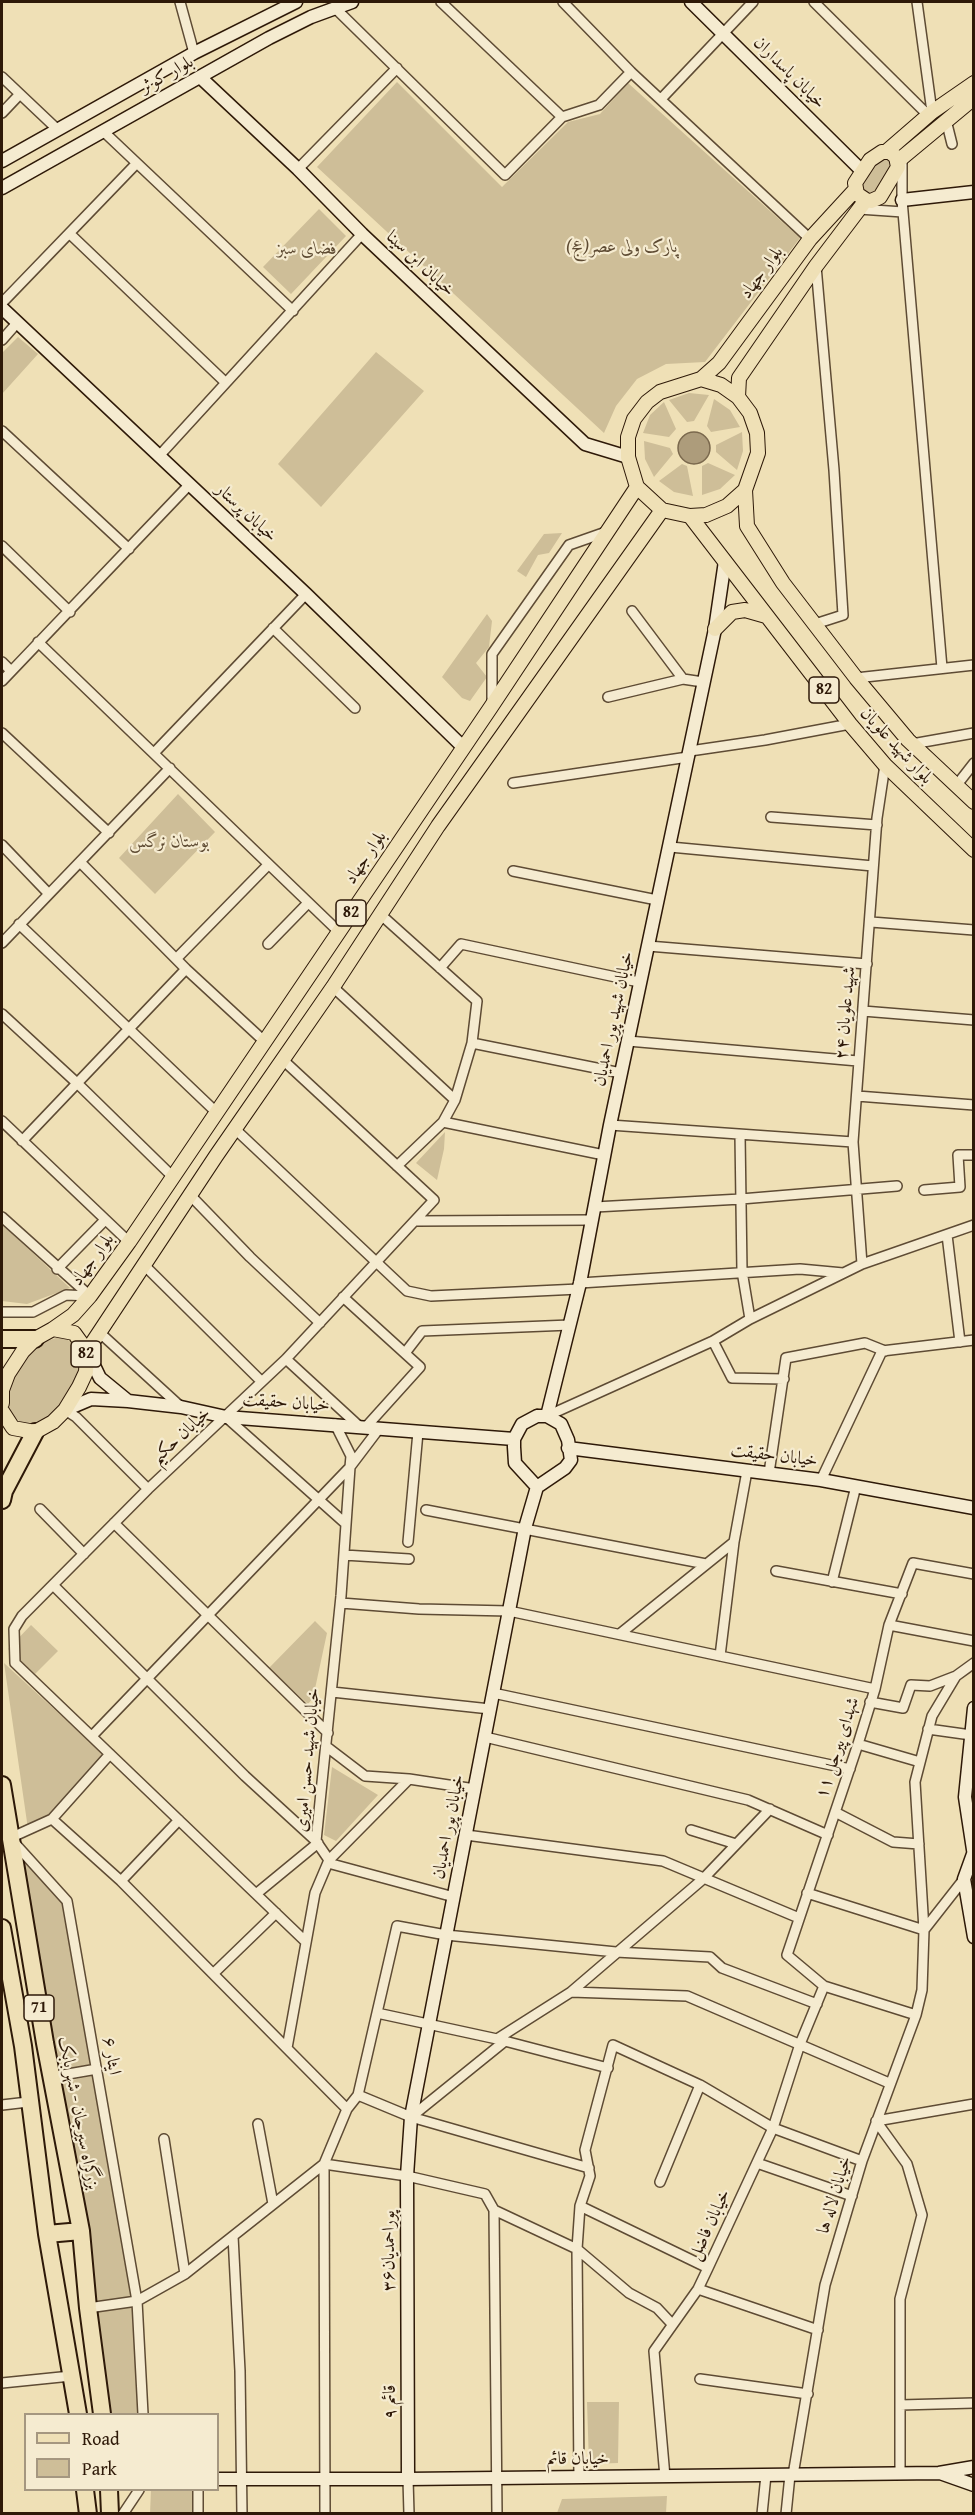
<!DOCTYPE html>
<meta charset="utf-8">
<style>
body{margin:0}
#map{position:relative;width:975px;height:2515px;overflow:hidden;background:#efe0b6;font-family:"Gentium Book Plus",serif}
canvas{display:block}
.frame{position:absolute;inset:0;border:3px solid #2e1908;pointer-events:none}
.legend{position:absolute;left:24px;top:2413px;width:195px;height:78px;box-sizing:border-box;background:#f5ebd0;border:2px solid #a59780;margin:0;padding:8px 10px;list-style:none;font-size:18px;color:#2e1908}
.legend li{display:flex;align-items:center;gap:12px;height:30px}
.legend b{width:30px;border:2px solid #a59780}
</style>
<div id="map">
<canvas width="975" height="2515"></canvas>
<div class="frame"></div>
<ul class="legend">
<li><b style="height:8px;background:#efe0b6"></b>Road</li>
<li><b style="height:16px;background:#cebe98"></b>Park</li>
</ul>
</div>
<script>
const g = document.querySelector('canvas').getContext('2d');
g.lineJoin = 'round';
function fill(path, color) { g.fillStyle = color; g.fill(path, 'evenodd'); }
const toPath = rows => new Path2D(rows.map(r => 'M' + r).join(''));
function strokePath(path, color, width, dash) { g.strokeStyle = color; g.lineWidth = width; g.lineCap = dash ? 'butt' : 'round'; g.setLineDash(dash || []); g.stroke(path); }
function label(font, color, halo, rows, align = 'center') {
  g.font = font + ' "Gentium Book Plus",Amiri,serif'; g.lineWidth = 4.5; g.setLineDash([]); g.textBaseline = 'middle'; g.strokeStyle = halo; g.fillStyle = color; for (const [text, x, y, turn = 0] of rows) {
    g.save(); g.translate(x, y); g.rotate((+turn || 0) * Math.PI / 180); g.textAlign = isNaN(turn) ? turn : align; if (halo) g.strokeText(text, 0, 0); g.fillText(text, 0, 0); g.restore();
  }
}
const green = toPath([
 [397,82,502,187,568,122,600,114,628,83,800,238,705,362,666,364,637,379,616,406,604,433,317,167],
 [876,156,895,158,887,187,865,198,858,178],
 [319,209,346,236,291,294,263,267],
 [18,337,38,354,2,394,2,353],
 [376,352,424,391,321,507,278,464],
 [689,393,709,395,694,421,687,422,669,400],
 [714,399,730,410,740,427,711,432,707,426],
 [664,402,676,429,669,437,643,433,650,415],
 [742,432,743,451,737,470,716,452,716,445],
 [644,441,670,448,673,454,654,477,645,459],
 [708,463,735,475,720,489,702,495,702,466],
 [682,464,687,466,693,496,674,492,659,481],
 [562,533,549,553,538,555,526,577,517,571,544,534],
 [487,614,492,621,489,647,476,663,487,677,470,701,462,698,442,677],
 [178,794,215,832,155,894,119,858],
 [445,1132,444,1149,437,1180,416,1163],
 [2,1224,70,1288,27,1304,2,1301],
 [61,1336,73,1343,80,1358,76,1386,57,1412,40,1423,26,1426,11,1415,6,1398,17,1369,34,1346],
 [315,1621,327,1633,313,1698,308,1704,269,1668],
 [31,1625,58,1651,35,1674,8,1649],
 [4,1663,104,1755,49,1819,28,1829],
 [332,1767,378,1795,336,1841,324,1835],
 [16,1851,64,1903,92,2064,55,2071],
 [95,2075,132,2297,91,2304,59,2083],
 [134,2305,139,2414,106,2414,93,2310],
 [587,2402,619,2402,618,2463,589,2464],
 [151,2490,195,2490,195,2513,150,2514],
 [667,2496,666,2513,557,2513,562,2499]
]);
const water = toPath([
 '678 448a16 16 0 1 1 32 0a16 16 0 1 1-32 0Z'
]);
const street = toPath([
 [180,2,194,53],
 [441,2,562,117],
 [563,2,631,72,810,239],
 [814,2,928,115],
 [917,2,932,112],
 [335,8,505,175,562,117,599,105,631,72],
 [2,77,58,130],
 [661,99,753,2],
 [2,113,20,94],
 [946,120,952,144],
 [103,131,293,311],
 [902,162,902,200,942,668],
 [298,169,397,68],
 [859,209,903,212],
 [70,234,225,382],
 [2,303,136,164],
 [2,340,17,323],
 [2,431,129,549],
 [159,456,362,234],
 [2,546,70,612],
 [632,611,683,679],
 [815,624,843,615,834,470,816,266],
 [273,628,355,708],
 [38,642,338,931],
 [2,662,11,671],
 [856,678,974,665],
 [2,681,189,485],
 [608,697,683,679,703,682],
 [492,704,492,654,569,545,606,532],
 [2,733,109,833],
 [912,744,974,733],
 [690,751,765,740,850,724],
 [154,753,306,594],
 [513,783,688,757],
 [956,786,974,763],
 [771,817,877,825],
 [2,845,49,894],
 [670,847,873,866],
 [81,863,186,969,264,1041],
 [513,871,657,900],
 [380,914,477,1001,472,1043,455,1100,443,1122,397,1166],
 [871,922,974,930],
 [19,924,216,1112],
 [2,943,170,768],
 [268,944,308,903],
 [648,946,867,964],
 [176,959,268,865],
 [440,968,461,944,639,982],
 [333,987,455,1100],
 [863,1011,974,1020],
 [2,1014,78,1084,172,1176],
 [628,1041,858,1061],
 [472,1043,621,1073],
 [283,1060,434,1200,286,1359,148,1489,22,1616,14,1629,15,1663,306,1942],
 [857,1096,974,1105],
 [2,1121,129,1242],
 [443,1122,604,1155],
 [610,1125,853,1142],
 [235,1129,407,1291,431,1296,579,1289],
 [740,1135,742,1271,750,1319],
 [22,1141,186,969],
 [924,1190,960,1187,958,1155,974,1155],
 [191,1196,250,1257,320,1323],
 [595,1207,741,1199,897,1186],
 [2,1217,90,1296],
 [417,1221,592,1220],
 [947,1235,960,1342],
 [862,1264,853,1142,877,818,885,765],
 [144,1265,261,1381],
 [57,1269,105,1220],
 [580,1283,800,1269,843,1273],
 [343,1297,420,1367,365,1428],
 [2,1312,33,1312,66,1295,90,1296],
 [99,1332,181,1407],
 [713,1341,732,1378,784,1379],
 [405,1353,422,1331,570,1325],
 [286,1359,360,1427],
 [65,1410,76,1417,148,1489],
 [547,1416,713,1341,750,1319,862,1264,974,1225],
 [226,1417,346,1524],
 [769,1473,786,1358,865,1343,885,1351],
 [821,1480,882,1351,974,1340],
 [40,1509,84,1554],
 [426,1510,706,1564],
 [114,1523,328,1733],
 [408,1542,418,1432],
 [344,1555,409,1559],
 [776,1571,902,1594],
 [832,1582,856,1486],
 [53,1585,245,1776,316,1841,329,1860,315,1893,287,2048],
 [341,1603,419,1609,509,1611,875,1689],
 [889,1625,974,1641],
 [621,1633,734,1542],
 [720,1656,734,1542,747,1471],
 [332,1692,490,1709],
 [493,1693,850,1769],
 [870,1702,903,1708,911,1685,930,1686,956,1676],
 [928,1729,971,1735],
 [92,1736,350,1467,378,1430],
 [485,1737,748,1800,828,1835],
 [858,1744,920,1762],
 [327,1747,365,1776,409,1779,475,1789],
 [110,1754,52,1819,10,1838,67,1901,137,2301,143,2414],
 [835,1812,893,1842,919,1844],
 [52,1819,121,1881,347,2109],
 [691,1830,736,1844],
 [466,1835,663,1861,799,1918],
 [316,1841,341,1596,350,1467,351,1456,335,1424],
 [329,1860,409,1779],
 [328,1863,454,1897],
 [121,1881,179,1820],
 [807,1893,924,1930],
 [256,1894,318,1843],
 [924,1930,964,1879],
 [214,1973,276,1913],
 [571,1992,687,1996,889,2083],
 [377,2013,497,2039,608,2068],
 [916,2015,824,1986,787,1955,858,1744,875,1689,889,1625,913,1563,974,1574],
 [497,2039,571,1992,703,1879,770,1809],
 [51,2077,97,2069],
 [358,2095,411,2117,589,2168],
 [2,2105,28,2102],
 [411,2117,505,2041],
 [258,2124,273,2204],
 [164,2139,185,2274],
 [757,2163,852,2196],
 [660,2182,700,2085],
 [580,2206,708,2268],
 [494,2210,577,2249,629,2293,657,2308,672,2324],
 [233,2236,240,2371,242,2514],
 [698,2289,818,2330],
 [88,2308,137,2301,185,2274,324,2164,347,2109,358,2095,397,1926,446,1935,616,1952,710,1957,722,1968,817,2004],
 [700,2379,808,2394],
 [2,2383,71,2376],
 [900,2405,974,2403],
 [900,2473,900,2299,922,2215,907,2164,876,2121,974,2104],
 [793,2475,825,2285,862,2161,916,2015,922,1990,924,1930,915,1782,932,1716,956,1676,974,1663],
 [579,2477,577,2249,580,2206,590,2176,585,2150,613,2045,700,2085,773,2128,862,2161],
 [665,2477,654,2351,698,2289,708,2268,773,2128,800,2044,824,1986],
 [408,2479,409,2514],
 [123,2514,139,2490],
 [198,2514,198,2490],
 [325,2514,324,2164,407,2176,485,2194,494,2210,497,2514],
 [762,2514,766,2475],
 [786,2514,790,2475]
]);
const secondary = toPath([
 [691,2,861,170],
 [200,77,298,169,362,234,585,444,628,457],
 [2,161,194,53,296,2],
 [2,188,269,38,311,17,352,2],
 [902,200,974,192],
 [2,308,306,594,463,747],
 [87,1351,100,1378,128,1401],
 [65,1410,91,1399,128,1401,181,1407,226,1417,514,1439],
 [537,1416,547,1416,561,1424,568,1440,571,1460,565,1468,537,1487,515,1463,514,1447,514,1439,522,1424,537,1416],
 [547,1416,580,1283,610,1125,715,629,725,561],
 [568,1448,821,1480,974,1508],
 [974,1708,965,1797,974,1856],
 [973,1854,964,1879,974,1937],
 [940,2473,974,2485],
 [218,2479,408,2479,939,2473,974,2467],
 [408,2479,407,2176,411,2117,525,1528,537,1487]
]);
const primary = toPath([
 [887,151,932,112,974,83],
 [882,152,890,152,896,157,898,167,880,197,871,201,866,200,857,194,855,183,870,160,882,152],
 [898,161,974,98],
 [701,379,721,385,738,397,750,413,757,433,758,453,745,490,727,506,706,515,690,516,662,510,637,487,628,457,628,437,634,419,647,402,660,392,701,379],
 [701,379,719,363,810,239,855,190],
 [738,397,739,378,816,266,866,200],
 [745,490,747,526,783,583,856,678,908,740,974,802],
 [690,516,850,724,885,765,974,850],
 [715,629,732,612,745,610,766,616],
 [53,1329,73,1315,90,1296,129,1242,491,707,637,487],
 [87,1351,216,1156,333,987,438,826,662,510],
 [2,1403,2,1390,8,1374,23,1351,35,1339,53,1329,74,1333,87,1351,86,1372,79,1387,65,1410,53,1422,35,1432,13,1428,2,1411]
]);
const highway = toPath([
 [2,1339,35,1339],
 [2,1500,4,1491,35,1432],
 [2,1785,45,2043,81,2231,88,2308,102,2414],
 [2,1928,23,2046,47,2234,78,2414],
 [47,2234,81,2231],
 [85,2490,88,2514],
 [109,2490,110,2514]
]);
const shields = [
 [824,690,30],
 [351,913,30],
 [86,1354,30],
 [39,2008,30]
];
const shieldNames = [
 ["82",824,690],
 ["82",351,913],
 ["82",86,1354],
 ["71",39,2008]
];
const streetNames = [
 ["خیابان پاسداران",789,73,45],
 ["بلوار کوثر",167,75,-29],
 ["خیابان ابن سینا",420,264,43],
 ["بلوار جهاد",762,273,-54],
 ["خیابان پرستار",246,513,43],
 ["بلوار شهید علویان",896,746,47],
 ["بلوار جهاد",366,858,-56],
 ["شهید علویان ۲۴",846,1013,-85],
 ["خیابان شهید پور احمدیان",614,1019,-78],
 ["بلوار جهاد",93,1260,-54],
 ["خیابان حقیقت",286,1403,4],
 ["خیابان حکیم",181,1436,-43],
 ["خیابان حقیقت",774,1456,7],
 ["شهدای پیرجل ۱۱",838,1748,-72],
 ["خیابان شهید حسن امیری",308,1760,-85],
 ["خیابان پور احمدیان",449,1827,-79],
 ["ایثار ۶",111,2056,80],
 ["بزرگراه سیرجان - شهر بابک",78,2113,79],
 ["خیابان لاله ها",835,2195,-73],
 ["خیابان فاضل",710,2225,-65],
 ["پوراحمدیان۳۶",389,2251,-90],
 ["قائم ۹",390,2402,-90],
 ["خیابان قائم",578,2459]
];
const parkNames = [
 ["پارک ولی عصر(عج)",622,247],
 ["فضای سبز",307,249],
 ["بوستان نرگس",169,842]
];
fill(green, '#cebe98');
fill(water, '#ad9c7b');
strokePath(water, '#7a684d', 1.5);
strokePath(street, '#5e4b34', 12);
strokePath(secondary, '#2e1908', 15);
strokePath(primary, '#2e1908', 16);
strokePath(highway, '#2e1908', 20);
strokePath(street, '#f5ebd0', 9);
strokePath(secondary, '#f5ebd0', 12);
strokePath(primary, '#efe0b6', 14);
strokePath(highway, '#efe0b6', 16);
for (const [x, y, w] of shields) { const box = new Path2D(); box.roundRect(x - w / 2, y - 13, w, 26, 4.5); g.fillStyle = '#f5ebd0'; g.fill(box); strokePath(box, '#2e1908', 1.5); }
label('bold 16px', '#2e1908', null, shieldNames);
label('18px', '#2e1908', '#f5ebd0', streetNames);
label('italic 18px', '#5e4b33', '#f5ebd0', parkNames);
</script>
